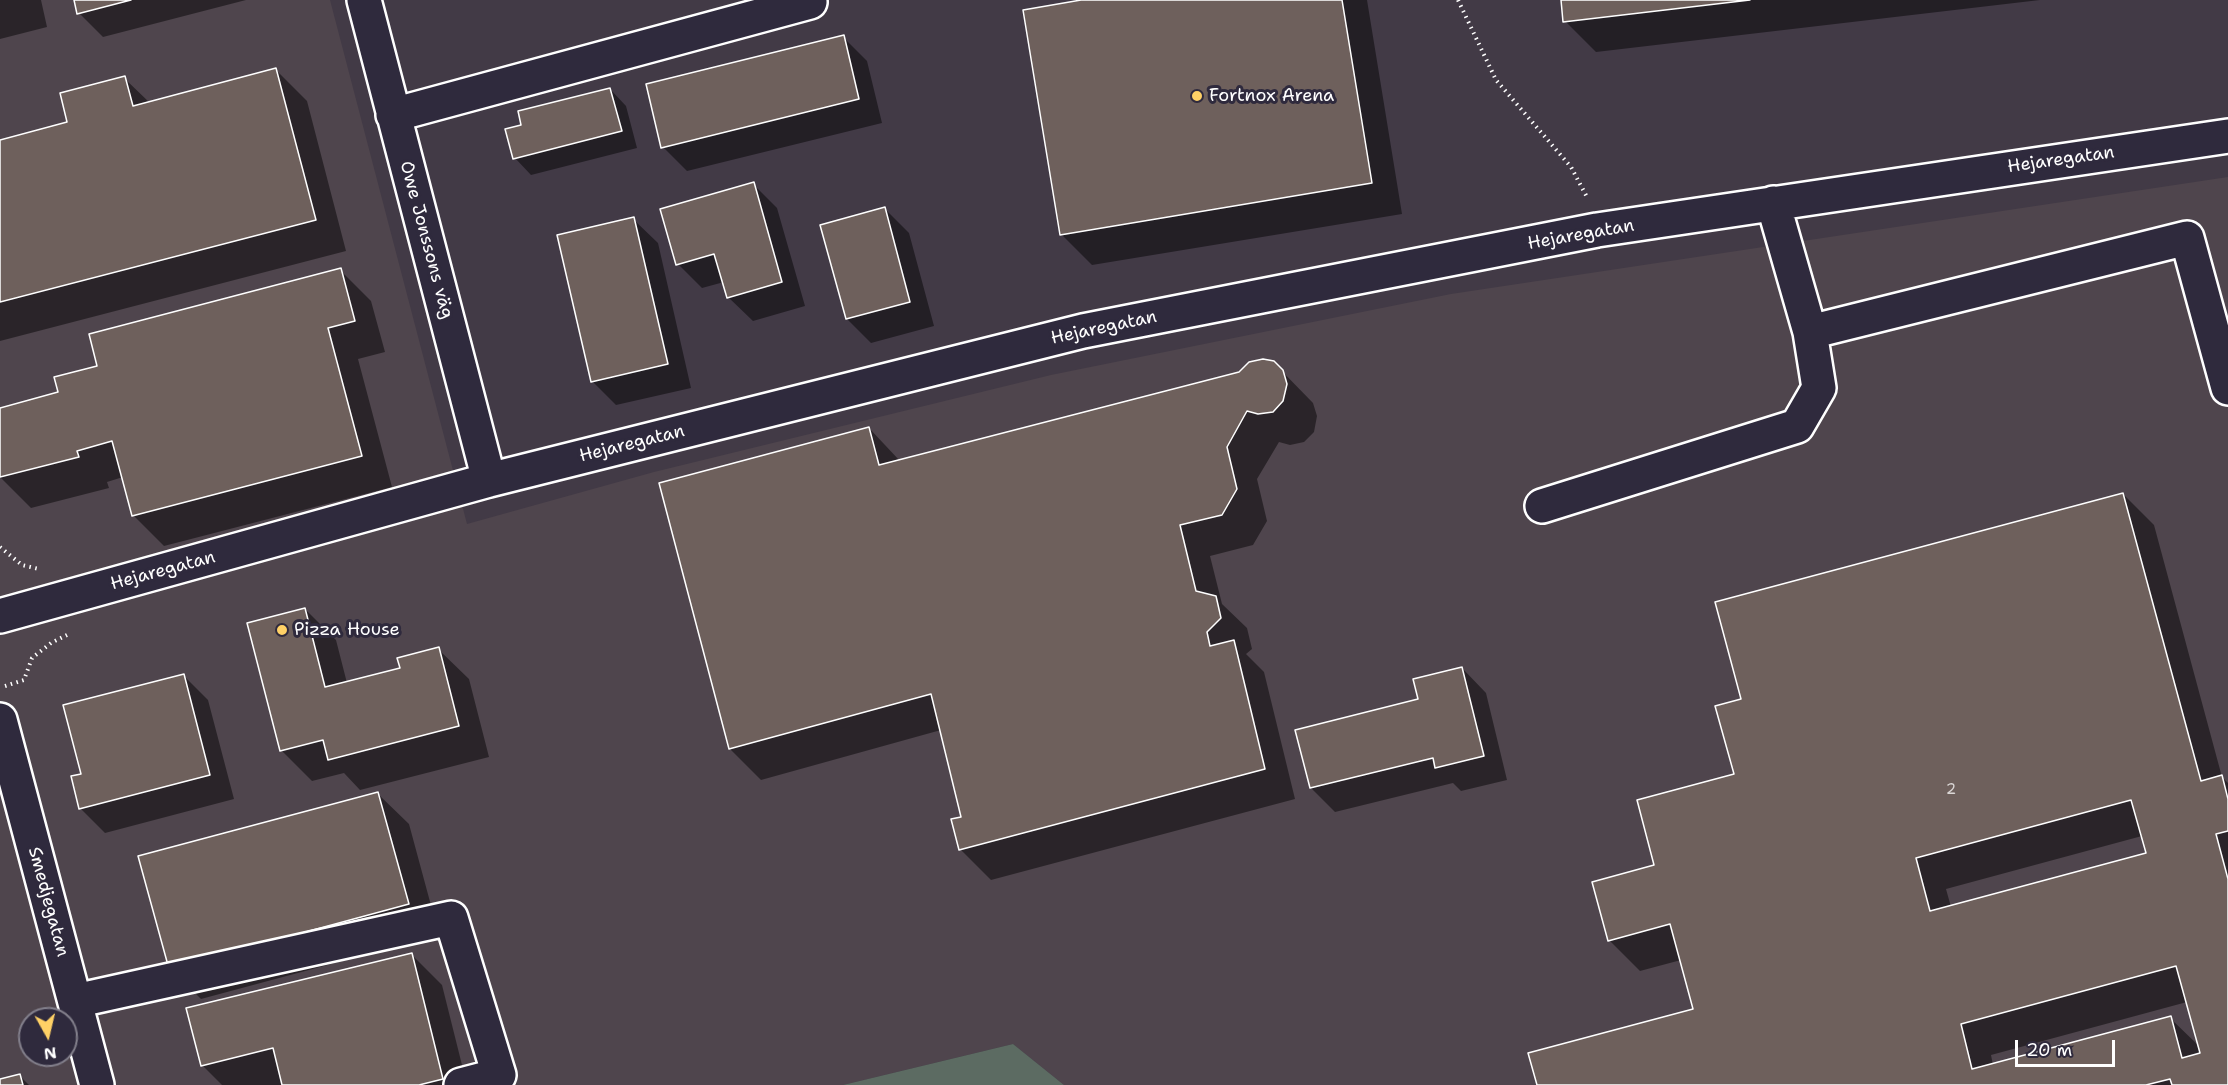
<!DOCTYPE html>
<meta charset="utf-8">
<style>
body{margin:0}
#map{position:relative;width:2228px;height:1085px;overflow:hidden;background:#423a46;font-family:"Shantell Sans",sans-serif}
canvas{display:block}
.north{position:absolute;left:18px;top:1007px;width:60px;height:60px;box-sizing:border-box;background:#2f2a3d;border:2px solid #827f8b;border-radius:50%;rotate:172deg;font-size:16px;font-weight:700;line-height:24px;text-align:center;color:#fff}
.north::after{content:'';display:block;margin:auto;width:21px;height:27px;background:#ffd166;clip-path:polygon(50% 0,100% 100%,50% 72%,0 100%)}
.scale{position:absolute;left:2015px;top:1040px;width:100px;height:27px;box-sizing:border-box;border:3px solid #fff;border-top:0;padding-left:8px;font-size:18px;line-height:21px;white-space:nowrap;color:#fff;-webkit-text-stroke:4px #2f2a3d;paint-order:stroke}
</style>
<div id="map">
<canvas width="2228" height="1085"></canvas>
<div class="north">N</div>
<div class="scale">20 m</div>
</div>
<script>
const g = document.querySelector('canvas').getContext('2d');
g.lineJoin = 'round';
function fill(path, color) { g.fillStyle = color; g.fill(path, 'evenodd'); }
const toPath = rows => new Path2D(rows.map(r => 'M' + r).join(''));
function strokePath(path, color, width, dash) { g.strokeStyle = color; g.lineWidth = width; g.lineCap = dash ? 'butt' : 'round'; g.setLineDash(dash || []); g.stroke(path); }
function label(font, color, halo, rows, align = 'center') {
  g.font = font + ' "Shantell Sans",sans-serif'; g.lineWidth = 6; g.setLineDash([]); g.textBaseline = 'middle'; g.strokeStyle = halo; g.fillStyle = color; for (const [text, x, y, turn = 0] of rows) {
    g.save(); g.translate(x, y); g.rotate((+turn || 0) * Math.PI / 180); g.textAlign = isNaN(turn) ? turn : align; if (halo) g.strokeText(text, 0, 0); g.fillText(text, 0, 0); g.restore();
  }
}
const built = toPath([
 [0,0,330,0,467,524,654,472,1051,375,1451,294,2228,177,2228,1085,1064,1085,1013,1044,843,1085,0,1085],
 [30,1019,66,1019,66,1055,30,1055]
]);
const green = toPath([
 [1013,1044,1064,1085,843,1085]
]);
const shadow = toPath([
 [0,0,41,0,47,27,0,39],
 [75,0,246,0,103,37,79,13],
 [1090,0,1367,0,1402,214,1092,265,1061,234],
 [1562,0,2040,0,1596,52,1565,21],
 [843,37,867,61,882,123,687,171,663,147],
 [276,70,307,101,346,251,0,341,0,142,69,123,124,78,150,103],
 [610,89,626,106,637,148,531,175,515,158,523,126],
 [753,184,777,208,805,306,753,321,728,297,724,282,702,288,678,264],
 [885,209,909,233,934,326,871,343,847,319,822,226],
 [633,219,658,243,691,388,616,405,592,381],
 [340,270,371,301,385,352,358,359,392,487,164,546,133,515,123,477,107,482,109,488,31,508,0,477,0,409,59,393,99,367],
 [1273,362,1313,403,1317,416,1314,432,1304,442,1290,445,1279,442,1257,479,1267,521,1253,545,1210,556,1222,604,1247,628,1252,649,1246,654,1264,672,1295,799,991,880,960,849,963,818,941,730,761,780,730,749,869,428,900,461,1240,373],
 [2123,494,2154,525,2222,777,2228,783,2228,1085,1538,1085,1694,1010,1681,960,1640,971,1609,940,1656,866,1736,775,1743,700],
 [2142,836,2147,854,1951,907,1946,889],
 [2187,1002,2200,1047,2170,1018,1993,1065,1991,1055],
 [305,609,336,640,347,683,401,669,438,649,469,679,489,757,360,790,344,773,312,781,281,750],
 [1462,668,1486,693,1507,780,1461,791,1453,783,1335,812,1311,788],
 [184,676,208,700,234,799,105,833,81,809,73,778,83,775],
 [378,794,409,824,439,935,201,999,170,968],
 [411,954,442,985,467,1085,222,1085,202,1065],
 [19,1075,29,1085,0,1085,0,1081]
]);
const building = toPath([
 [74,0,131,0,77,14,74,0],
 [1081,0,1342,0,1372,183,1060,235,1023,10,1081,0],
 [1561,0,1750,0,1563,22,1561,0],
 [844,35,859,99,661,148,646,84,844,35],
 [276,68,316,220,0,302,0,140,67,122,60,93,125,76,133,106,276,68],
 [610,88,622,131,513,159,505,129,521,125,518,111,610,88],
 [754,182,782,282,727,298,714,254,676,265,660,209,754,182],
 [885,207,910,302,846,319,820,225,885,207],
 [634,217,668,364,591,382,557,235,634,217],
 [341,268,355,321,328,328,362,456,132,516,112,441,77,451,79,457,0,477,0,408,58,392,54,377,97,366,89,334,341,268],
 [1263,359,1274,361,1283,370,1287,384,1283,401,1273,412,1258,414,1247,411,1227,447,1237,489,1222,515,1180,525,1196,591,1216,596,1221,618,1207,632,1210,646,1234,640,1265,769,959,850,951,819,961,817,931,694,729,749,659,483,869,427,879,465,1239,372,1249,362,1263,359],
 [2123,493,2201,781,2222,775,2228,799,2228,831,2216,834,2228,879,2228,1085,2172,1085,2170,1079,2146,1085,1537,1085,1528,1053,1693,1009,1670,924,1608,941,1592,882,1654,865,1637,800,1734,774,1715,706,1741,699,1715,602,2123,493],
 [2131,800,2146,853,1930,911,1916,858,2131,800],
 [2176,966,2200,1053,2182,1058,2171,1016,1972,1069,1961,1024,2176,966],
 [305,608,325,687,400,668,397,658,439,647,459,726,328,760,323,740,280,751,247,623,305,608],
 [1462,667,1484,756,1435,768,1433,758,1310,788,1295,730,1418,699,1413,679,1462,667],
 [184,674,210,775,79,809,71,776,81,774,63,705,184,674],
 [378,792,409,904,169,969,138,856,378,792],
 [412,953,443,1079,419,1085,282,1085,273,1048,201,1066,186,1008,412,953],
 [20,1074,23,1085,0,1085,0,1079,20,1074]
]);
const path = toPath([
 [1458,0,1496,80,1571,167,1588,199],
 [0,547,22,565,39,569],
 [5,686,24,680,32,658,51,643,67,635]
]);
const minor = toPath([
 [364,0,489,480],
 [393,115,810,2],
 [1810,332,2187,238,2228,388],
 [1542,506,1797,426,1819,388,1810,332,1773,203],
 [0,616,489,480,1083,331,1597,230,2228,136],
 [0,720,97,1085],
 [75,1001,451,918,499,1075,461,1085]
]);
const markers = [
 [1197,96,6,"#ffd166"],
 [282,630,6,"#ffd166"]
];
const numberNames = [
 ["2",1951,790]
];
const poiNames = [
 ["Fortnox Arena",1209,96],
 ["Pizza House",294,630]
];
const streetNames = [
 ["Hejaregatan",2061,160,-8],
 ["Hejaregatan",1581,235,-10],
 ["Owe Jonssons väg",426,240,75],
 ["Hejaregatan",1104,328,-12],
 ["Hejaregatan",632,444,-14],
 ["Hejaregatan",163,571,-15],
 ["Smedjegatan",48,902,75]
];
fill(built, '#4f454d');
fill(green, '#5c6b62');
fill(shadow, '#0007');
fill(building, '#6e605c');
strokePath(building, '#fff', 1.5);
strokePath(minor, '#fff', 38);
strokePath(path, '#fff', 4, [1.5, 4.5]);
strokePath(minor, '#2f2a3d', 33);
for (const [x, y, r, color] of markers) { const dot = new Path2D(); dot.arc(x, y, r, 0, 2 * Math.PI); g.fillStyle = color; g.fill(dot); strokePath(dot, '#2f2a3d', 2); }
label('15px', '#dbd7d6', null, numberNames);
label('18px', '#fff', '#2f2a3d', poiNames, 'left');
label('18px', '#fff', '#2f2a3d', streetNames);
</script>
